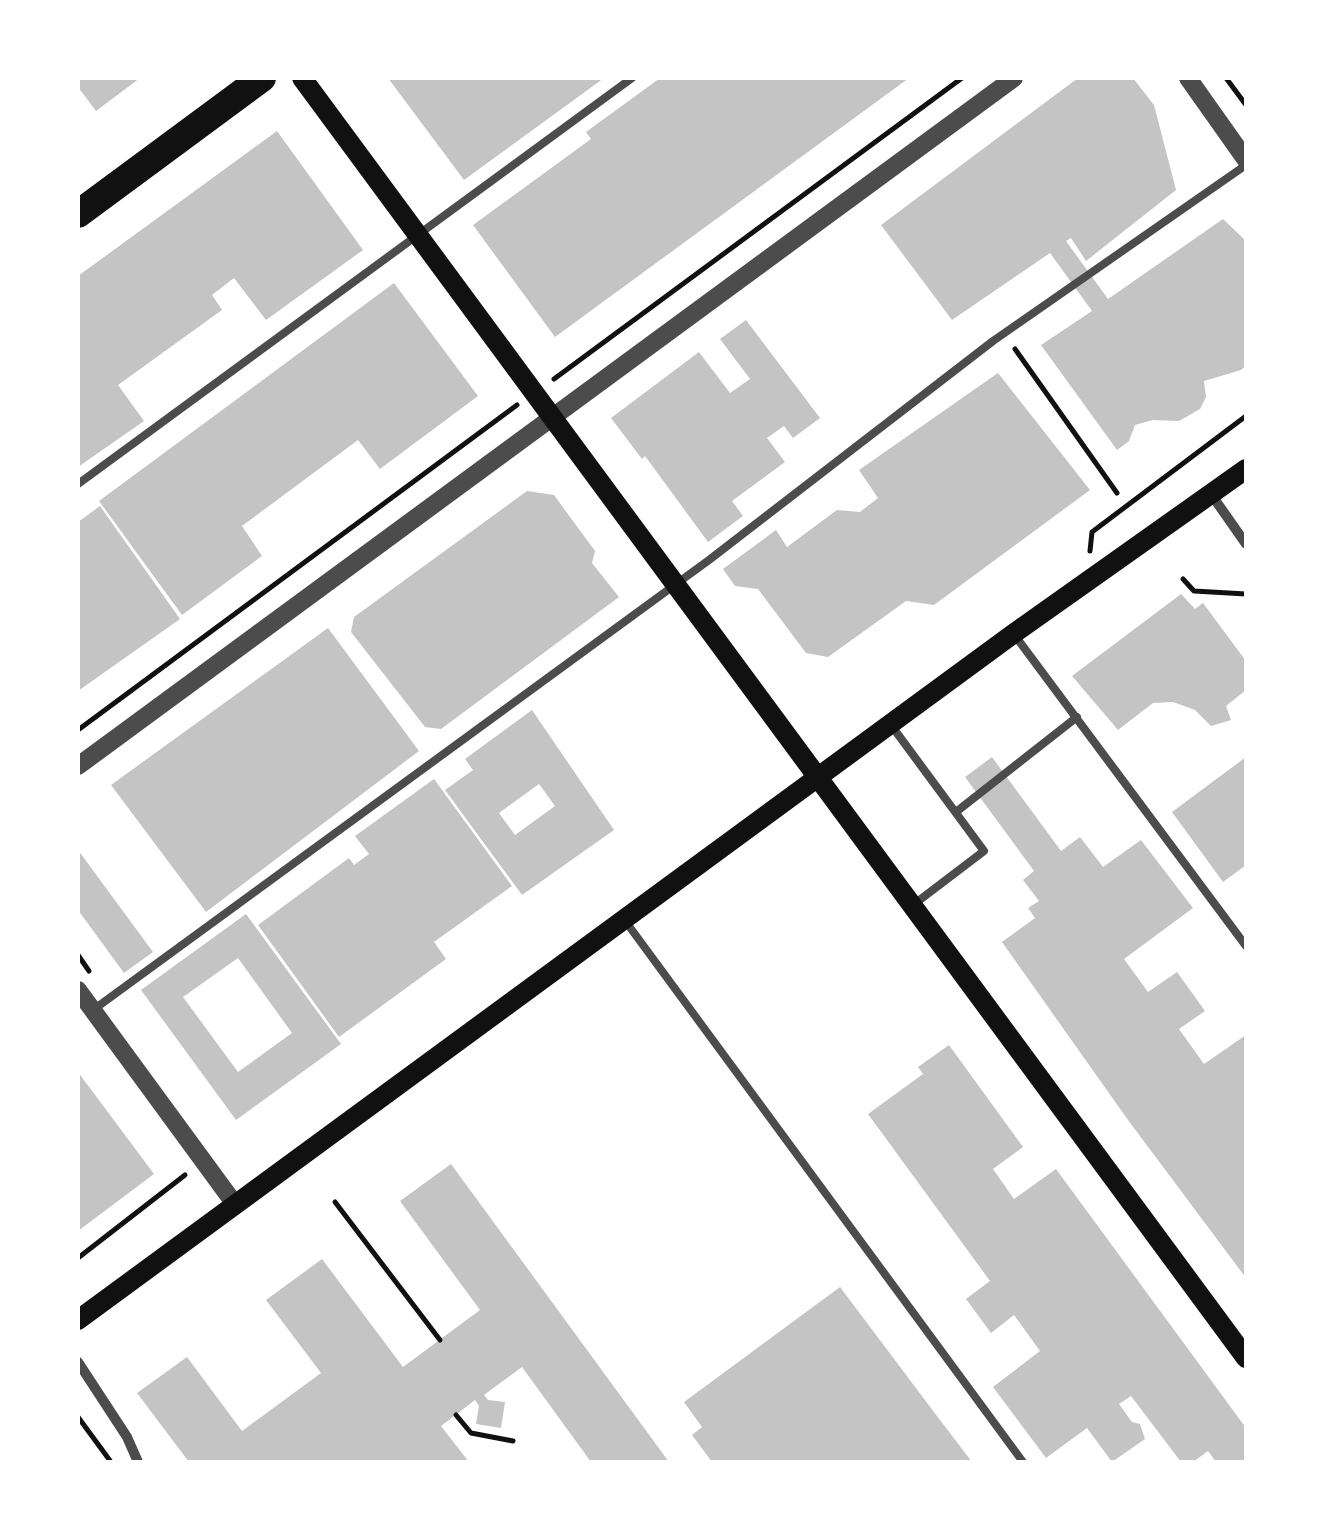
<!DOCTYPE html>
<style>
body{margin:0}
#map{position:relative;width:1324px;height:1540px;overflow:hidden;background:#fff;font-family:Inter,sans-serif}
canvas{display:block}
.frame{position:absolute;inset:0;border:80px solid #fff;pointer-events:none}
</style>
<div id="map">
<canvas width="1324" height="1540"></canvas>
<div class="frame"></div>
</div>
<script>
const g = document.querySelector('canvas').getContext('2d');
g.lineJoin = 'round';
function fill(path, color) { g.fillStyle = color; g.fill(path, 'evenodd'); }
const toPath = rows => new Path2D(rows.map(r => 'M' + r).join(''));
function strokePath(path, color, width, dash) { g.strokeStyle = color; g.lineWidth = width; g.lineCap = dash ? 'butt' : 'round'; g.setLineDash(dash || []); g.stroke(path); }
const building = toPath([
 [78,78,140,78,96,111,78,87],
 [388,78,604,78,464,180],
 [660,78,909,78,555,337,473,225,591,139,586,132],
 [1078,78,1133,78,1154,105,1176,190,1086,261,1071,238,1066,241,1108,299,1223,219,1246,241,1246,365,1241,370,1204,381,1206,397,1200,409,1179,421,1153,420,1135,425,1129,441,1117,450,1041,345,1092,311,1050,253,952,320,881,225],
 [277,131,363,250,266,320,234,278,212,295,222,310,118,385,144,421,78,467,78,276],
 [394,283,478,396,380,469,358,440,242,526,262,556,182,615,99,501],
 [746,320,820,418,793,438,784,426,767,438,785,462,732,501,743,516,708,542,645,456,642,459,611,418,699,352,730,393,750,379,720,339],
 [998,373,1090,490,934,605,906,601,828,657,806,653,758,589,735,586,723,569,776,530,787,547,837,510,860,512,878,498,859,470],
 [527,491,554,495,595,551,592,563,619,597,441,729,425,727,351,632,354,617],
 [100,506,180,619,78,691,78,522],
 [1181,594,1195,609,1203,603,1246,661,1246,690,1226,706,1231,720,1211,726,1195,710,1173,702,1153,703,1118,730,1072,676],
 [328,628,419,751,206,912,111,785],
 [532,710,614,830,522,895,445,790,473,770,465,759],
 [539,784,555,806,515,835,499,813],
 [992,757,1061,851,1080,837,1103,867,1141,840,1193,908,1124,959,1148,992,1177,972,1205,1011,1179,1029,1204,1064,1246,1035,1246,1278,1128,1120,1002,942,1035,918,1028,908,1039,901,1023,880,1034,871,965,777],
 [1246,757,1246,865,1223,882,1172,812],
 [434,779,512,886,434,942,446,959,339,1037,258,925,349,858,354,865,369,854,355,836],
 [78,850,153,952,124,973,78,910],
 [246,914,341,1044,236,1120,141,990],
 [238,958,292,1033,238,1072,183,997],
 [949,1045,1023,1147,993,1169,1014,1199,1056,1169,1246,1428,1246,1462,1216,1462,1208,1451,1193,1462,1181,1462,1131,1396,1119,1404,1132,1422,1140,1424,1145,1439,1112,1462,1087,1428,1046,1458,993,1387,1040,1351,1014,1315,991,1333,966,1299,990,1281,868,1114,923,1074,918,1067],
 [78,1072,154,1174,78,1231],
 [451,1164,669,1462,591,1462,522,1367,484,1395,488,1400,505,1402,501,1428,476,1424,479,1406,475,1400,441,1426,469,1462,189,1462,137,1393,187,1357,242,1431,321,1373,266,1300,322,1259,403,1367,480,1310,400,1201],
 [840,1287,937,1416,972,1462,712,1462,692,1435,702,1427,684,1402]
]);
const path = toPath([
 [1226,78,1246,105],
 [1015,349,1117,493],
 [554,379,962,78],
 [1090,551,1092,532,1246,416],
 [1183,579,1194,591,1246,594],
 [78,730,517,405],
 [78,955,89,971],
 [335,1202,440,1340],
 [78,1258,185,1175],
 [456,1415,471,1433,513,1441],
 [78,1417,111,1462]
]);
const service = toPath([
 [78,484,632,78],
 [1016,637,1246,946],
 [891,725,984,851,913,905],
 [956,812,1077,717],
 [626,922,1023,1462],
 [93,1010,709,560,993,341,1246,165]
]);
const minor = toPath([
 [1211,494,1246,544],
 [78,1362,127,1437,138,1462]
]);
const tertiary = toPath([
 [1188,78,1246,160],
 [78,766,1014,78],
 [78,990,234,1203]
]);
const secondary = toPath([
 [302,78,1246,1358],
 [78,1320,1013,634,1246,469]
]);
const trunk = toPath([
 [78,214,262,78]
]);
fill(building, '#c4c4c4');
strokePath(path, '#111', 5);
strokePath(service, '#4c4c4c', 8);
strokePath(minor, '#4c4c4c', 10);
strokePath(tertiary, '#4c4c4c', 18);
strokePath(secondary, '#111', 20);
strokePath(trunk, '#111', 28);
</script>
